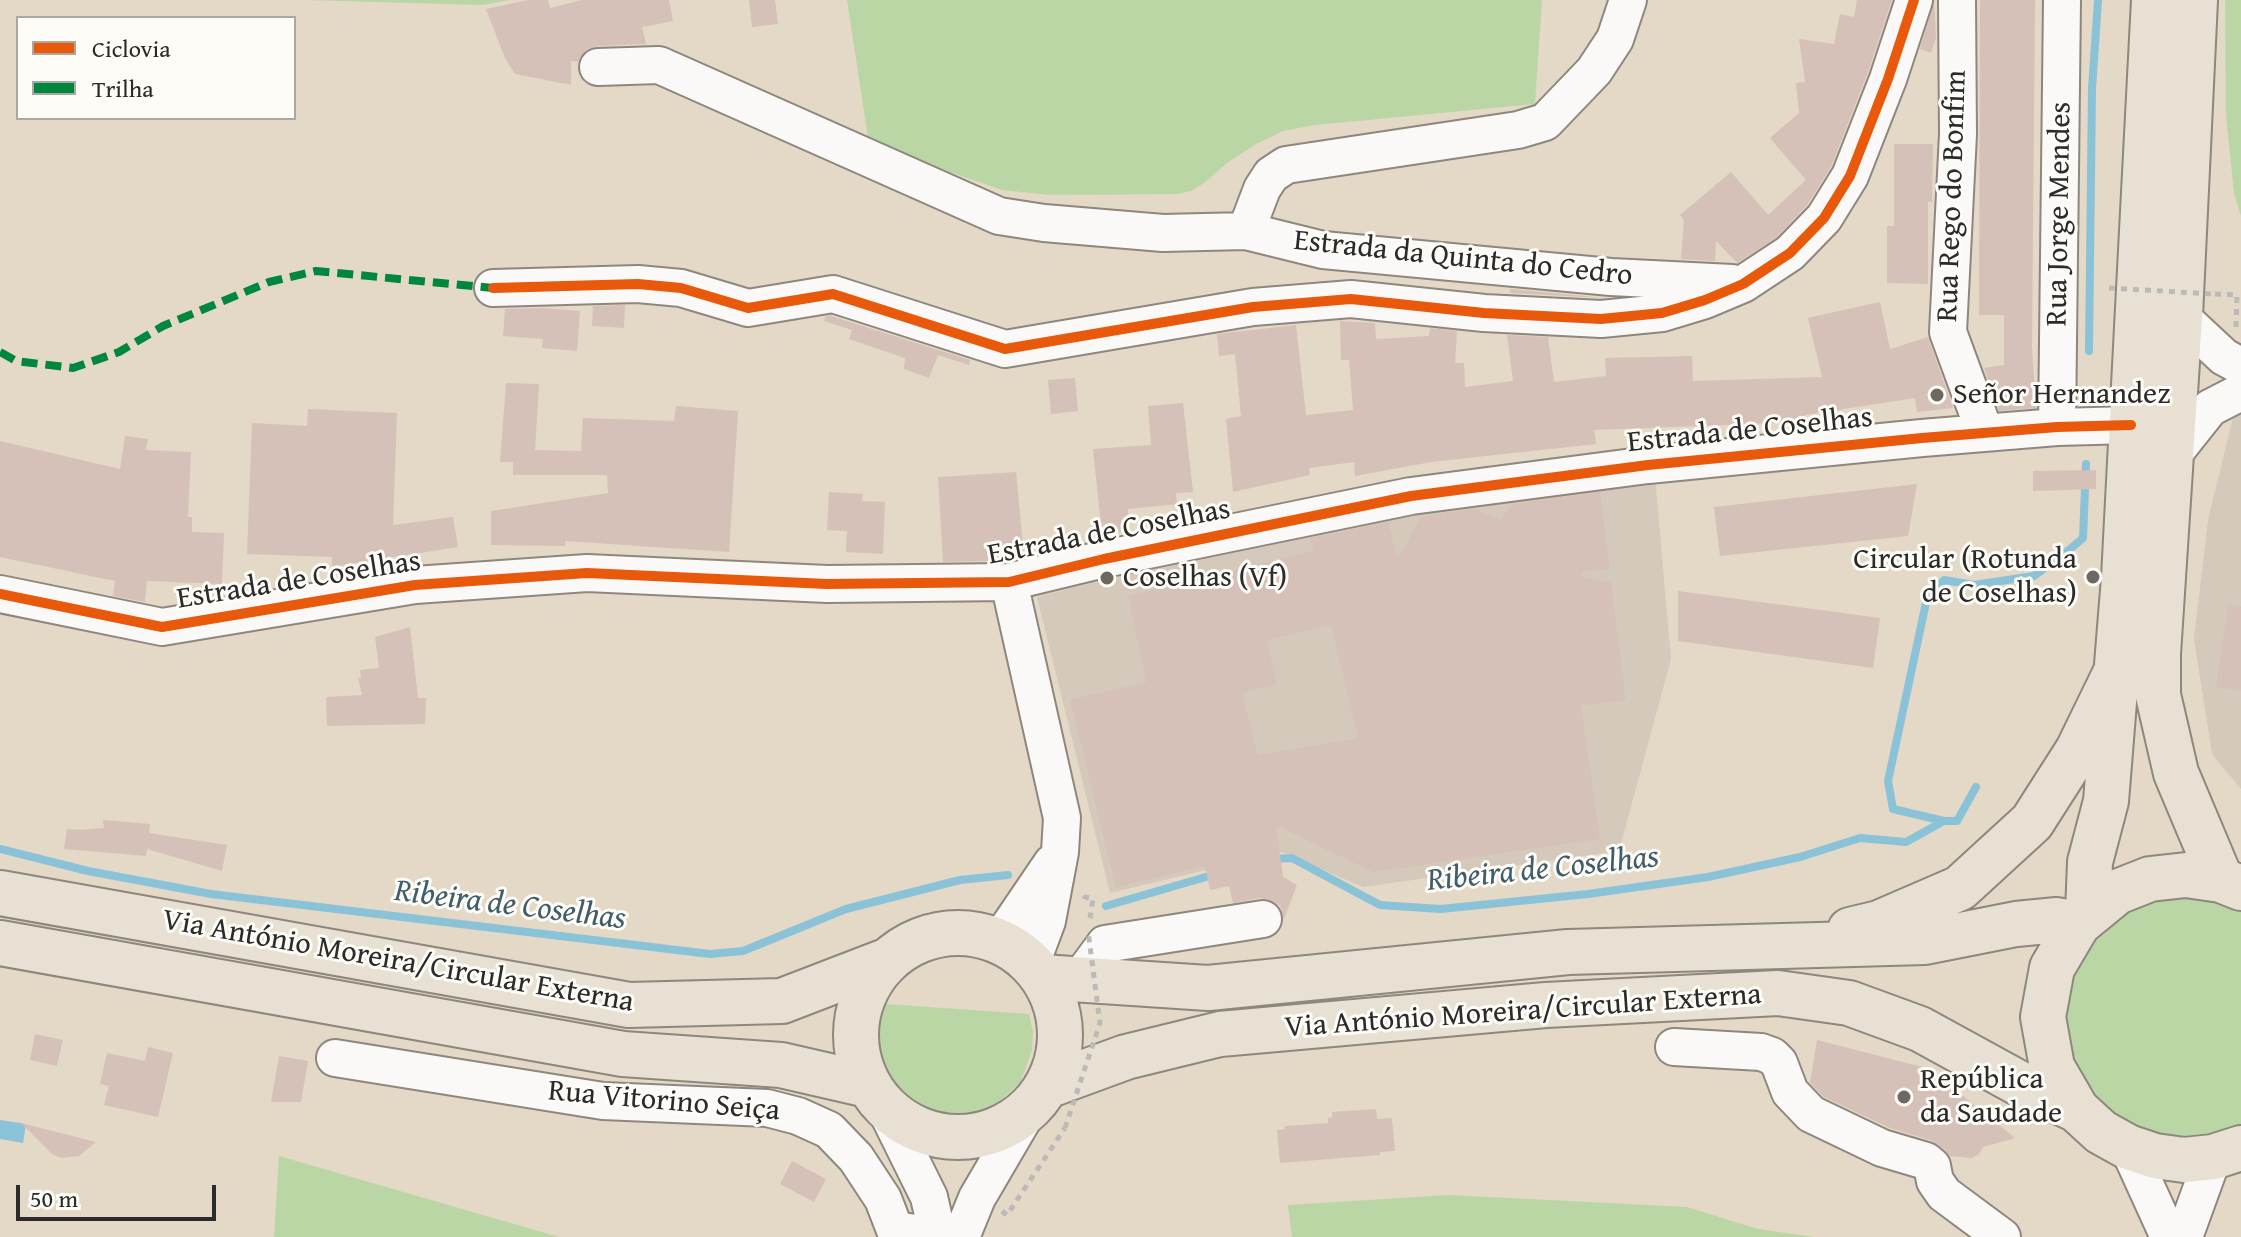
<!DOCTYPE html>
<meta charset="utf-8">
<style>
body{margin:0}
#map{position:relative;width:2241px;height:1237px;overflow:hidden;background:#e4d8c7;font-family:"Gentium Book Plus",serif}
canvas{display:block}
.legend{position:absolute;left:16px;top:16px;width:280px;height:104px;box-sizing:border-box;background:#fdfcf7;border:2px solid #a9a8a5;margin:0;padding:10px 14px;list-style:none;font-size:24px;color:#2b2b2b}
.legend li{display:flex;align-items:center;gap:16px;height:40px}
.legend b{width:40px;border:2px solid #a9a8a5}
.scale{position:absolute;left:16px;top:1185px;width:200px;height:36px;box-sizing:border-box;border:4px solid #2b2b2b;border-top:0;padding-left:10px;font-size:24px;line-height:28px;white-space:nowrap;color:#2b2b2b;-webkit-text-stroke:6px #fdfcf7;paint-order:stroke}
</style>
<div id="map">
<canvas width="2241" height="1237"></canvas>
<ul class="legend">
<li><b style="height:10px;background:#e8590c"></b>Ciclovia</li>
<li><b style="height:10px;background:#00873e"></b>Trilha</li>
</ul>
<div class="scale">50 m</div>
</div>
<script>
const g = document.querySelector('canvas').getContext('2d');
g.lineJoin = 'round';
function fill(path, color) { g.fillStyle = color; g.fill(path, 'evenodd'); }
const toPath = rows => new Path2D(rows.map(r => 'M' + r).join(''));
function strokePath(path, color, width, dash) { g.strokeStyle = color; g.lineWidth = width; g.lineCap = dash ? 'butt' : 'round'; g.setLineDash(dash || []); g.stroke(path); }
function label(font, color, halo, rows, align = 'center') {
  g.font = font + ' "Gentium Book Plus",serif'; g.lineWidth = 6; g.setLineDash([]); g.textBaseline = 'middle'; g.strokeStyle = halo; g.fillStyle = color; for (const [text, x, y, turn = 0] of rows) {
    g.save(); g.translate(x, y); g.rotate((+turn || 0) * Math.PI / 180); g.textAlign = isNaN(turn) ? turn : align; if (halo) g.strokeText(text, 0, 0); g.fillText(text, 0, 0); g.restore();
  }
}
const industrial = toPath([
 [2236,405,2241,405,2241,789,2212,754,2194,639,2208,520],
 [1655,477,1671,659,1619,851,1363,887,1282,852,1110,893,1037,597,1304,528]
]);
const green = toPath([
 [304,0,510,0,481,5],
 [847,0,1542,0,1535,104,1315,125,1283,131,1256,144,1227,163,1204,183,1191,191,1177,194,1050,195,1002,190,869,144],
 [2225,0,2241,0,2241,216,2234,193,2226,115],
 [2171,895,2210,898,2241,910,2241,1124,2217,1136,2176,1140,2136,1131,2102,1109,2076,1077,2062,998,2075,960,2099,928,2132,905],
 [886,1004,1029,1014,1033,1032,1032,1050,1021,1081,997,1104,966,1115,949,1115,918,1106,894,1085,880,1056,880,1022],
 [279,1156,559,1237,274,1237],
 [1449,1195,1687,1207,1758,1229,1814,1237,1292,1237,1288,1205]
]);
const water = toPath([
 [0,1120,26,1124,23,1143,0,1139]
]);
const stream = toPath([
 [2089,351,2092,89,2098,0],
 [2087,402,2087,396],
 [1976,787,1957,821,1944,821,1893,809,1888,781,1927,598,1944,580,1974,585,2034,576,2069,550,2083,538,2086,464],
 [0,849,88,871,211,894,710,954,743,951,846,909,960,880,1008,875],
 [1272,859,1292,858,1380,905,1441,909,1588,894,1708,877,1800,857,1860,838,1906,842,1944,821],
 [1106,906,1216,874]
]);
const building = toPath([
 [528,0,548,0,550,8,582,0,669,0,673,21,642,27,646,44,597,46,586,50,578,62,571,61,571,85,515,74,505,58,486,9],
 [749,0,775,0,778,24,752,27],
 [1857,0,1892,0,1868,72,1831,167,1807,205,1777,237,1737,263,1716,241,1715,261,1681,259,1684,220,1680,215,1731,172,1768,215,1806,180,1770,138,1799,113,1796,83,1805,82,1799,39,1834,44,1840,14,1854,17],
 [1934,0,1936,38,1931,53,1920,49],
 [1980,0,2035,0,2032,347,2036,408,1999,411,1984,368,2004,365,2004,315,1979,315],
 [1894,144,1933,144,1932,202,1928,202,1928,284,1887,283,1887,226,1894,226],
 [1510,289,1605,298,1510,293],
 [1880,302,1890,349,1928,337,1953,408,1917,412,1915,398,1805,415,1805,422,1594,430,1596,444,1431,462,1355,476,1354,462,1309,468,1310,475,1233,492,1226,419,1241,416,1235,354,1219,356,1217,334,1296,325,1306,415,1353,410,1349,360,1341,360,1340,321,1375,323,1376,339,1429,336,1430,328,1457,331,1455,363,1464,363,1465,387,1513,381,1507,335,1548,337,1554,382,1606,376,1605,358,1692,356,1693,381,1822,377,1808,318],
 [625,305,624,328,592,326,593,306],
 [542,308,580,311,577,351,542,348,543,339,503,336,505,309],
 [826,316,831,316,970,360,969,365,938,355,929,378,904,369,905,358,849,339,852,330,824,321],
 [1075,378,1078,411,1051,414,1048,380],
 [506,383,539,384,535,450,581,451,583,418,674,421,676,406,738,411,729,552,565,541,565,546,491,545,491,511,608,493,607,475,513,475,513,462,500,462],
 [1183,403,1193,492,1176,493,1177,504,1128,509,1128,530,1102,535,1093,449,1151,445,1148,406],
 [308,409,397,413,393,525,453,517,458,547,332,567,332,557,247,554,252,423,307,426],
 [125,436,148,439,146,450,191,452,188,517,192,517,192,532,224,533,222,584,147,581,145,602,113,596,115,581,0,557,0,441,120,469],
 [2096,470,2096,489,2033,491,2033,471],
 [1016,472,1024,557,985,561,943,562,938,477],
 [1917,484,1908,536,1720,556,1714,507],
 [829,492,863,494,862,501,885,502,883,554,846,552,847,531,827,530],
 [1600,492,1610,569,1581,572,1581,577,1611,582,1626,700,1581,706,1600,839,1373,872,1276,825,1283,877,1297,885,1284,919,1280,906,1271,900,1260,898,1233,903,1229,886,1210,890,1205,866,1116,887,1070,700,1146,682,1128,596,1314,551,1310,538,1388,522,1398,558,1422,516,1475,509,1501,520,1512,504],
 [1331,625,1358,738,1258,755,1242,693,1277,684,1267,640],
 [1678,591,1880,618,1873,668,1678,641],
 [2228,605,2241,606,2241,691,2216,687],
 [410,627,418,698,426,698,425,724,327,726,326,697,362,695,358,678,361,678,360,670,379,668,375,637],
 [103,820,150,824,149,833,227,845,222,871,147,849,146,856,64,849,67,829,80,830,104,828],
 [35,1034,63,1040,57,1066,30,1060],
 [1817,1040,1930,1069,2015,1138,1983,1147,1979,1154,1972,1158,1949,1156,1945,1150,1933,1141,1890,1128,1824,1097,1810,1083],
 [148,1047,173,1053,158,1117,104,1105,109,1086,100,1084,107,1053,145,1061],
 [279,1056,308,1061,301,1102,271,1102],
 [1376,1109,1377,1119,1392,1118,1395,1151,1380,1152,1380,1155,1280,1163,1277,1130,1285,1129,1285,1126,1328,1123,1328,1118,1332,1117,1332,1112],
 [21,1123,96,1142,79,1156,61,1158,52,1154],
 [792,1161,826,1179,814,1202,780,1184]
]);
const path = toPath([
 [2215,294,2237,295,2236,327],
 [1085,899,1085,897,1093,899,1090,918],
 [1002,1211,1007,1215,1065,1128]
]);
const minor = toPath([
 [1957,0,1958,134,1948,332,1985,433],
 [598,67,659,65,999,216,1044,223,1163,233,1246,231,1323,250,1611,277,1732,283],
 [1246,231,1262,189,1271,175,1286,165,1518,130,1545,122,1594,71,1615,39,1628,0],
 [493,288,638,284,681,288,748,308,833,294,1005,349,1253,307,1351,299,1484,313,1601,319,1662,313,1705,300,1743,284,1790,253,1824,218,1850,176,1888,79,1914,0],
 [2180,316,2224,357,2241,366],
 [2057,427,2062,0],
 [2171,457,2210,408,2241,392],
 [1009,582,1062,818,1060,852,1047,921,1031,964],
 [0,594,162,627,415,585,587,573,827,584,1009,582,1104,559,1411,496,1648,465,1922,438,2057,427,2131,425],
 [999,941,1052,863],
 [1080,978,1105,944,1263,919],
 [1674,1047,1761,1052,1772,1056,1779,1063,1790,1092,1811,1114,1882,1148,1926,1161,1932,1166,1935,1181,1944,1194,2002,1237],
 [335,1058,603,1101,767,1108,798,1116,829,1130,856,1158,883,1199,895,1230,937,1236],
 [884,1106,929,1197,938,1237],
 [2128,1147,2169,1237],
 [961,1237,977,1198,1029,1109],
 [2184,1237,2213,1157]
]);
const major = toPath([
 [2195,0,2180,316,2158,654,2158,695,2176,773,2221,880],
 [2088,913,2090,862,2106,801,2124,578,2154,0]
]);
const highway = toPath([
 [2241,888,2221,880,2186,875,2150,879,2117,892,2078,924,2052,968,2043,1017,2052,1067,2077,1110,2101,1132,2128,1147,2155,1156,2184,1160,2213,1157,2241,1148],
 [0,893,629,1005,782,1001,886,961],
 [1850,930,1879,923,1960,888,2032,822,2078,750,2115,674],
 '856 1035a102 102 0 1 1 204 0a102 102 0 1 1-204 0Z',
 [0,943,623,1054,781,1065,868,1085],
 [1042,977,1208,988,1568,952,1925,942,2016,924,2057,920,2078,924],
 [1047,1086,1126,1057,1220,1034,1546,1005,1778,993,1849,1003,1920,1029,2024,1086,2077,1110]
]);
const pathBridge = toPath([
 [2109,288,2213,294],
 [1065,1128,1100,1023,1088,931]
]);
const quiet = toPath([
 [0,352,16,361,73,368,119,352,163,326,269,282,316,271,493,288]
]);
const cycleway = toPath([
 [493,288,638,284,681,288,748,308,833,294,1005,349,1253,307,1351,299,1484,313,1601,319,1662,313,1705,300,1743,284,1790,253,1824,218,1850,176,1888,79,1914,0],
 [0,594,162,627,415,585,587,573,827,584,1009,582,1104,559,1411,496,1648,465,1922,438,2057,427,2131,425]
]);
const markers = [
 [1937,395,8,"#6c6862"],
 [2093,577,8,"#6c6862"],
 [1107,578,8,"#6c6862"],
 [1904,1097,8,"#6c6862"]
];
const streetNames = [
 ["Rua Rego do Bonfim",1953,196,-88],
 ["Rua Jorge Mendes",2060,214,-89],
 ["Estrada da Quinta do Cedro",1463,259,6],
 ["Estrada de Coselhas",1750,431,-6],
 ["Estrada de Coselhas",1109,533,-11],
 ["Estrada de Coselhas",299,581,-9],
 ["Via António Moreira/Circular Externa",398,962,10],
 ["Via António Moreira/Circular Externa",1523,1012,-4],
 ["Rua Vitorino Seiça",664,1102,5]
];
const poiNames = [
 ["Señor Hernandez",1953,395],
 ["Circular (Rotunda",2077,560,"right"],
 ["de Coselhas)",2077,594,"right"],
 ["Coselhas (Vf)",1123,578],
 ["República",1920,1080],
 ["da Saudade",1920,1114]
];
const waterNames = [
 ["Ribeira de Coselhas",1543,870,-6],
 ["Ribeira de Coselhas",510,906,7]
];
fill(industrial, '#d5c9bc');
fill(green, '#bbd6a5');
fill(water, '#8ac2d8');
strokePath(stream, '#8ac2d8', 8);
fill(building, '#d5c1b7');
strokePath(minor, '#8d877e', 40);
strokePath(major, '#8d877e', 48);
strokePath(highway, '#8d877e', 48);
strokePath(path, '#bcbab7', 5, [6, 6]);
strokePath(minor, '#fbf9f7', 36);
strokePath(major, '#e7e0d3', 44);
strokePath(highway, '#e7e0d3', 44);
strokePath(pathBridge, '#bcbab7', 5, [6, 6]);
strokePath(quiet, '#00873e', 8, [16, 8]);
strokePath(cycleway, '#e8590c', 10);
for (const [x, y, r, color] of markers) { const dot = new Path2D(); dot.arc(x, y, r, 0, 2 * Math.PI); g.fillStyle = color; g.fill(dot); strokePath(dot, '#fdfcf7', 3); }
label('30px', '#2b2b2b', '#fdfcf7', streetNames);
label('30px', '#2b2b2b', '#fdfcf7', poiNames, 'left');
label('italic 32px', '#3f5d6a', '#fdfcf7', waterNames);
</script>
